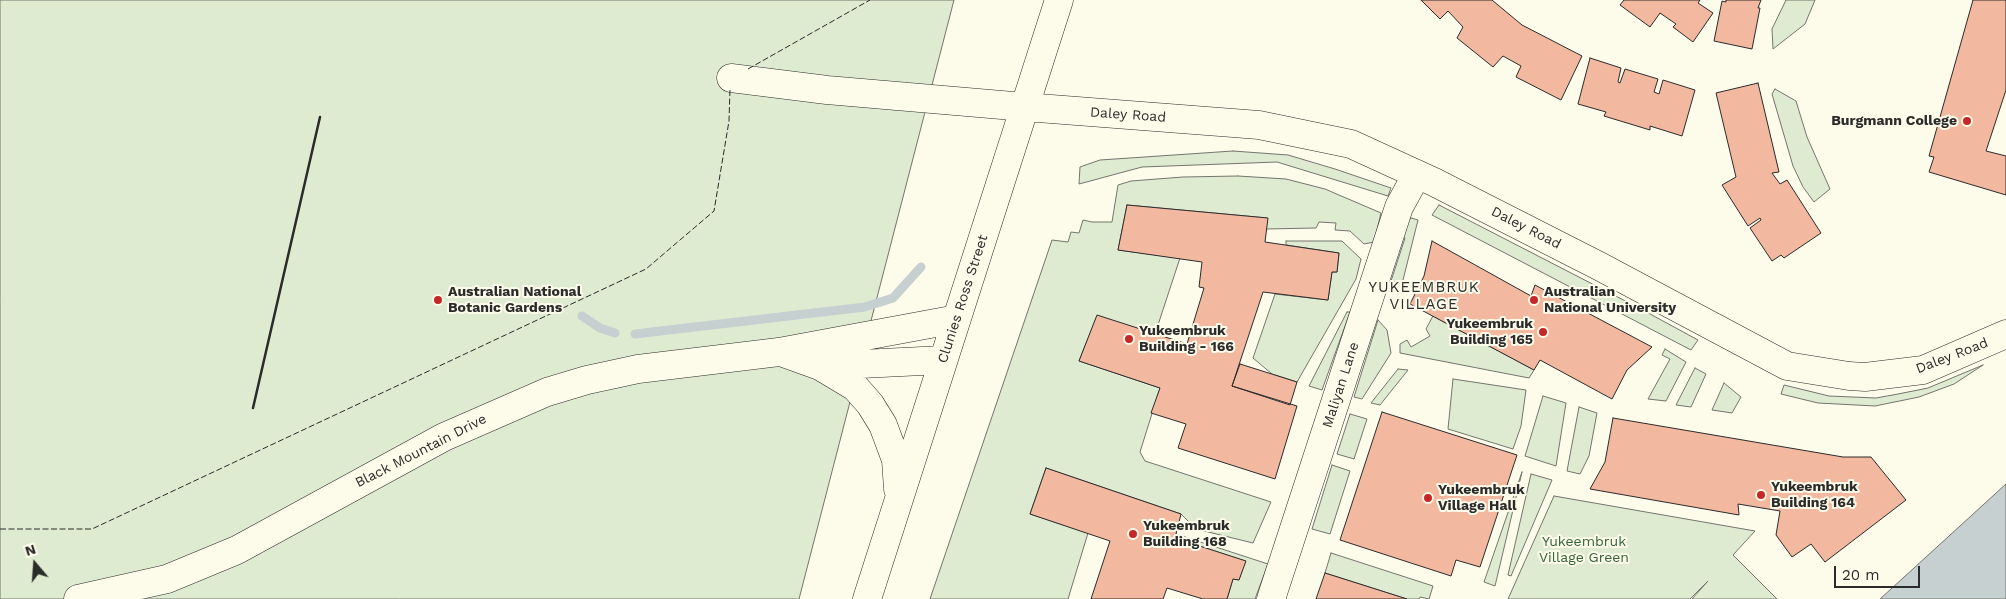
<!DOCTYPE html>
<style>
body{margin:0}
#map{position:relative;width:2006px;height:599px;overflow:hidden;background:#fdfbea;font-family:"Work Sans",sans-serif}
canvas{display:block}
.north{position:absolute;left:10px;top:539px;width:50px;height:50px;-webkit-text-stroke:4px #fdfbea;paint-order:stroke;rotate:342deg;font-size:14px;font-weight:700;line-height:20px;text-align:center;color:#2b2b2b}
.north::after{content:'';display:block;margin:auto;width:18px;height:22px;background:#2b2b2b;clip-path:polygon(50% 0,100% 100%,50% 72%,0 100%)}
.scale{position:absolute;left:1834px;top:566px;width:86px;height:22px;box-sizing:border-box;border:2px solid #2b2b2b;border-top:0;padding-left:6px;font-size:15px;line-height:18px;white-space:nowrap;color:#2b2b2b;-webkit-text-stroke:4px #fdfbea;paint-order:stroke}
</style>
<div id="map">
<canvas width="2006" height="599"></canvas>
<div class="north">N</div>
<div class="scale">20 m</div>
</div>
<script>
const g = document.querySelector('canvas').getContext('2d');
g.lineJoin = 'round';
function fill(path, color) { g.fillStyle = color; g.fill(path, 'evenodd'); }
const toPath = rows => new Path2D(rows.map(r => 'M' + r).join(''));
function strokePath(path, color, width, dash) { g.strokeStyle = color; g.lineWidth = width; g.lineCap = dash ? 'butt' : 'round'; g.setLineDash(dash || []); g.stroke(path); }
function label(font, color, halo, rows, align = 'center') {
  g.font = font + ' "Work Sans",sans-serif'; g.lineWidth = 4; g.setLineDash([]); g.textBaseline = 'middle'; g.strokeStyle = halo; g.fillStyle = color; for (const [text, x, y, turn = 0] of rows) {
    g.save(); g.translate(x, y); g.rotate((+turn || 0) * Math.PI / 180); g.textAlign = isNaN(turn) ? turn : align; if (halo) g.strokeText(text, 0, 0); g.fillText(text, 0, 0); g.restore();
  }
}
const green = toPath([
 [0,0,954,0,799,599,0,599,0,0],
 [1786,0,1815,0,1805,24,1773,49,1772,29,1786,0],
 [1775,89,1796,101,1807,137,1830,189,1814,202,1803,187,1793,166,1772,94,1775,89],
 [1233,151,1288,155,1335,169,1391,188,1388,196,1277,162,1142,167,1079,184,1080,167,1100,160,1233,151],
 [1238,176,1286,179,1325,189,1381,213,1374,242,1364,244,1350,231,1335,230,1336,223,1319,222,1316,228,1266,229,1267,218,1127,205,1118,250,1180,258,1155,334,1097,316,1079,361,1160,388,1140,452,1145,461,1271,502,1253,543,1196,529,1181,514,1046,468,1030,514,1088,533,1068,599,930,599,1052,240,1068,242,1071,232,1079,233,1083,220,1092,222,1112,222,1118,185,1131,181,1183,177,1238,176],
 [1439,205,1639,308,1698,340,1691,350,1432,215,1439,205],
 [1411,218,1418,220,1402,284,1391,281,1405,238,1401,237,1407,221,1411,218],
 [1286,241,1342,241,1361,259,1356,279,1297,382,1272,374,1253,358,1275,294,1328,300,1332,272,1337,272,1339,253,1286,245,1286,241],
 [1347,312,1350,312,1322,390,1309,386,1347,312],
 [1433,316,1534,370,1529,378,1400,353,1400,344,1407,340,1411,347,1430,336,1426,329,1433,316],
 [1378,320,1387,330,1391,353,1362,399,1354,397,1378,320],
 [1665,349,1686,362,1666,401,1648,399,1670,359,1662,355,1665,349],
 [1983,365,1954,384,1919,397,1875,406,1818,403,1781,394,1784,385,1829,396,1876,398,1898,394,1928,388,1983,365],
 [1695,368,1706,374,1691,407,1676,405,1695,368],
 [1398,369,1408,370,1380,405,1371,403,1398,369],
 [1453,379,1526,390,1521,426,1513,449,1448,429,1453,379],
 [1724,383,1741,397,1732,413,1712,410,1724,383],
 [1543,396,1566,403,1556,466,1525,456,1543,396],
 [1579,407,1597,413,1589,456,1580,474,1567,471,1579,407],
 [1350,414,1367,419,1354,459,1337,454,1350,414],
 [1332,465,1350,471,1330,534,1312,529,1332,465],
 [1522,472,1495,586,1484,582,1522,472],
 [1531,474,1552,480,1511,576,1508,575,1531,474],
 [1554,496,1755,531,1733,555,1777,599,1692,599,1708,581,1690,599,1508,599,1554,496],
 [1176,534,1268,564,1255,599,1227,599,1233,579,1239,580,1245,561,1175,538,1176,534],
 [1331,553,1433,586,1429,599,1420,597,1419,599,1407,599,1325,573,1331,553]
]);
const water = toPath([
 [2006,484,2006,599,1880,599,2006,484]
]);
const stream = toPath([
 [582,316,600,328,615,333],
 [635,334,865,307,893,298,921,267]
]);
const building = toPath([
 [1421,0,1492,0,1522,25,1582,56,1561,100,1516,77,1521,66,1503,56,1493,67,1457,38,1463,27,1448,11,1440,19,1421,0],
 [1624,0,1700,0,1698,3,1713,13,1693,42,1673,27,1676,24,1660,13,1650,27,1620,5,1624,0],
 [1726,0,1761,0,1758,8,1760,8,1752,49,1714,41,1722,1,1726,2,1726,0],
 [1973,0,2006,0,2006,90,1986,151,2006,156,2006,195,1929,172,1934,157,1929,156,1973,0],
 [1590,58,1621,68,1618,82,1620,83,1625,69,1658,79,1654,92,1659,94,1663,80,1695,90,1682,136,1650,126,1650,130,1604,116,1606,112,1578,104,1590,58],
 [1758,83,1779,172,1772,173,1780,184,1787,180,1821,233,1784,258,1781,255,1772,261,1750,228,1761,220,1760,218,1748,226,1722,185,1736,177,1716,93,1758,83],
 [1127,205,1268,218,1265,242,1339,253,1337,272,1332,272,1328,300,1263,292,1232,386,1297,406,1275,479,1178,448,1186,424,1151,413,1160,388,1079,361,1097,315,1187,344,1204,288,1199,287,1202,262,1118,250,1127,205],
 [1432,241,1531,296,1535,285,1652,347,1627,370,1612,399,1540,360,1534,370,1410,304,1424,276,1432,241],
 [1240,364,1297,382,1290,405,1232,386,1240,364],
 [1382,412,1517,455,1480,567,1456,560,1451,576,1340,540,1382,412],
 [1613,418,1843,457,1871,457,1906,500,1825,562,1811,544,1792,557,1776,535,1780,511,1738,504,1739,515,1590,489,1605,462,1613,418],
 [1046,468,1181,514,1175,538,1246,561,1239,580,1233,579,1227,599,1203,599,1167,588,1163,599,1091,599,1110,541,1030,514,1046,468],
 [1325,573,1407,599,1316,599,1325,573]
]);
const minor = toPath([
 [731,78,827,90,1025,107,1259,125,1351,144,1434,182,1599,266,1787,366,1849,376,1865,377,1923,370,2006,334],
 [781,352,820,366,943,360],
 [820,366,855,387,870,404,883,425,896,460,898,489],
 [78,599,167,579,237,550,444,437,547,392,587,380,638,369,779,352,957,319],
 [867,599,1059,0],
 [1271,599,1399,207,1417,174]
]);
const fence = toPath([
 [748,69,870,0],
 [0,529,92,529,646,269,714,211,729,121,730,89]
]);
const wall = toPath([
 [253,408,320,117]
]);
const markers = [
 [1967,121,5,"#c62828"],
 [438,300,5,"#c62828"],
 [1534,300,5,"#c62828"],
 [1543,332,5,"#c62828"],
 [1129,339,5,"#c62828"],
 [1761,495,5,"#c62828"],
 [1428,498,5,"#c62828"],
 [1133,534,5,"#c62828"]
];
const streetNames = [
 ["Daley Road",1128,115,4],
 ["Daley Road",1526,228,27],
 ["Clunies Ross Street",963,299,-72],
 ["Daley Road",1952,356,-21],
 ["Maliyan Lane",1341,385,-72],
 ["Black Mountain Drive",421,451,-27]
];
const poiNames = [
 ["Burgmann College",1957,121,"right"],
 ["Australian National",448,292],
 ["Botanic Gardens",448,308],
 ["Australian",1544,292],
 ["National University",1544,308],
 ["Yukeembruk",1533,324,"right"],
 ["Building 165",1533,340,"right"],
 ["Yukeembruk",1139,331],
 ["Building - 166",1139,347],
 ["Yukeembruk",1771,487],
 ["Building 164",1771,503],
 ["Yukeembruk",1438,490],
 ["Village Hall",1438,506],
 ["Yukeembruk",1143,526],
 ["Building 168",1143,542]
];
const parkNames = [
 ["Yukeembruk",1584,542],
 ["Village Green",1584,558]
];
const neighbourhoodNames = [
 ["YUKEEMBRUK",1424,288],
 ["VILLAGE",1424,305]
];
fill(green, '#deebd1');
strokePath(green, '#74746e', 1);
fill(water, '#c7d0d0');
strokePath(water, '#74746e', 1);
strokePath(stream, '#c7d0d0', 9);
fill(building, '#f2b8a0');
strokePath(building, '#2b2b2b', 1);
strokePath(minor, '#2b2b2b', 29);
strokePath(minor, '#fdfbea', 28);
strokePath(fence, '#2b2b2b', 1, [6, 2.5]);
strokePath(wall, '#2b2b2b', 2.5);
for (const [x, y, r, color] of markers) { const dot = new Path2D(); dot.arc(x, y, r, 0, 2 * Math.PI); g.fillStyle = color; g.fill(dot); strokePath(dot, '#fdfbea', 2); }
label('14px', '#2b2b2b', '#fdfbea', streetNames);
label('bold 14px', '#2b2b2b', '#fdfbea', poiNames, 'left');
label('14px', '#34623c', '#fdfbea', parkNames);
g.letterSpacing = '1px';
label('15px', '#2b2b2b', '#fdfbea', neighbourhoodNames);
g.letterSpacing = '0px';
</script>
